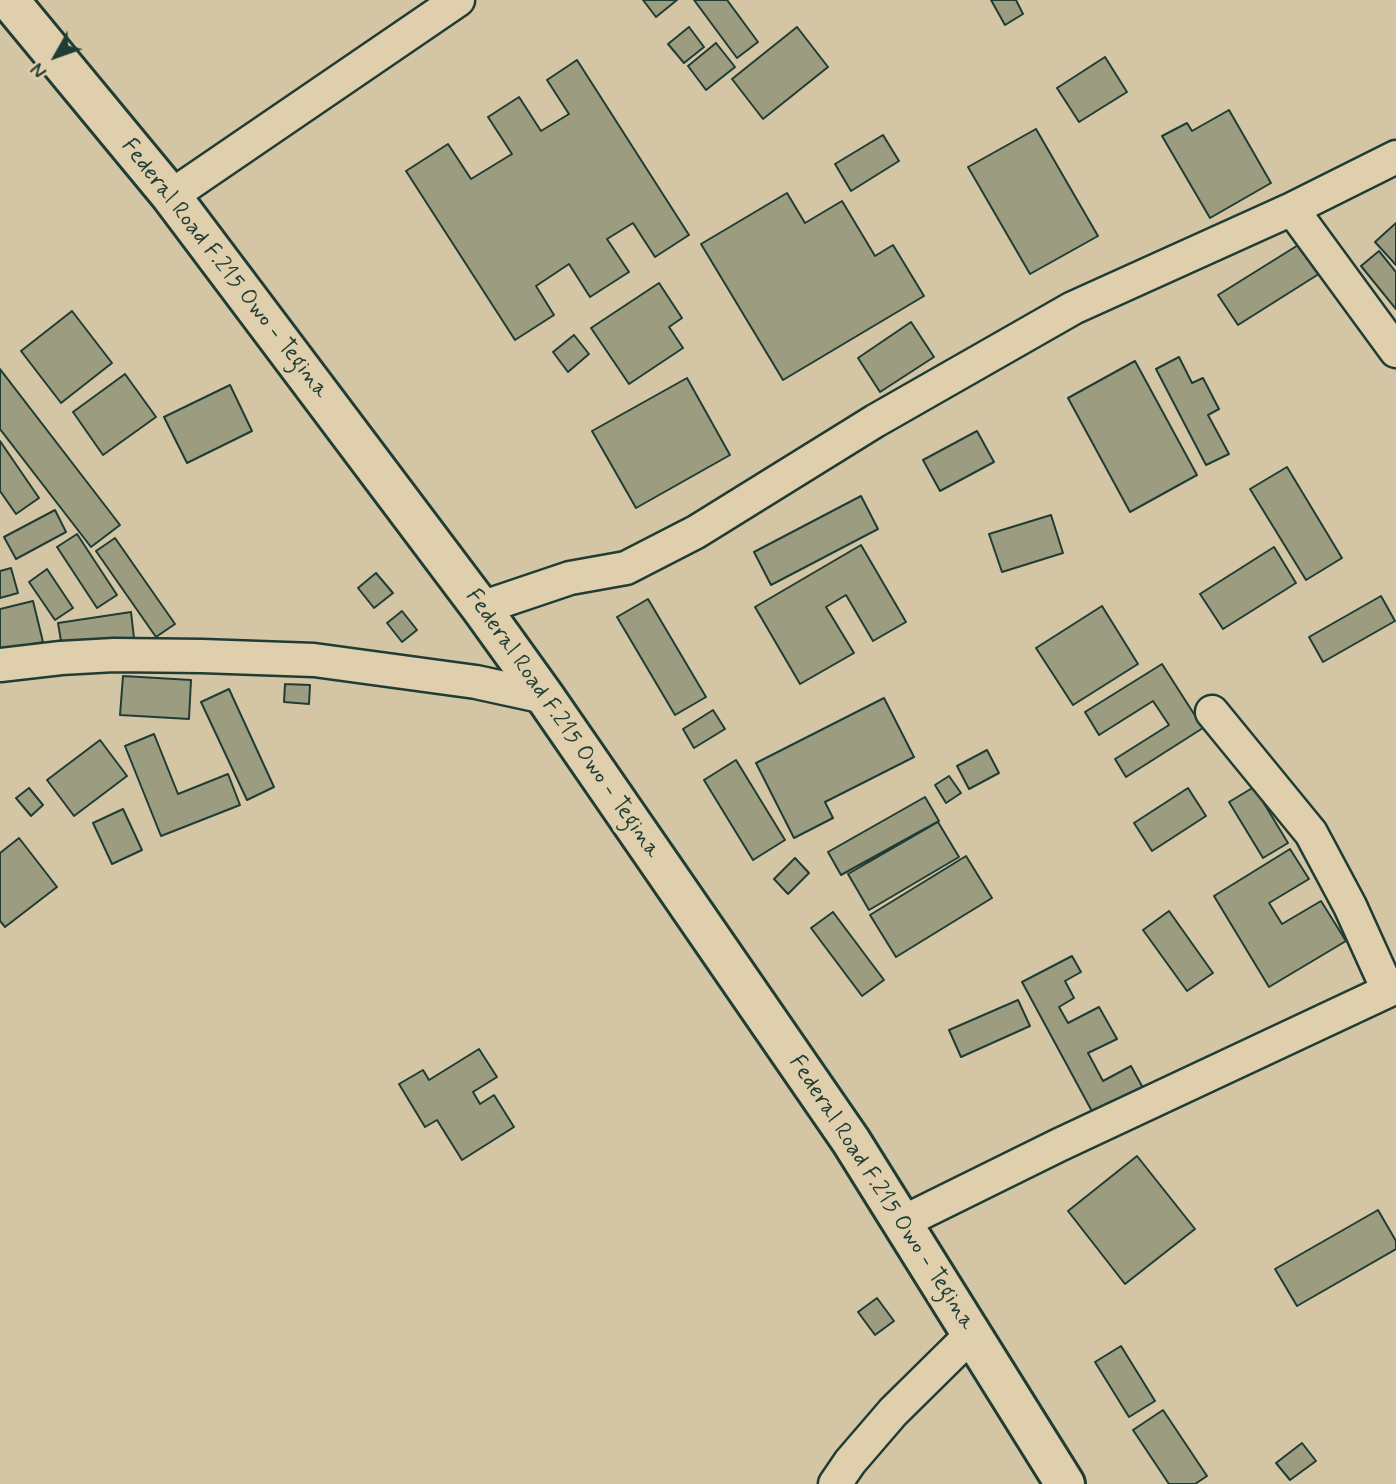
<!DOCTYPE html>
<style>
body{margin:0}
#map{position:relative;width:1396px;height:1484px;overflow:hidden;background:#d4c6a5;font-family:Mynerve,sans-serif}
canvas{display:block}
.north{position:absolute;left:21px;top:21px;width:70px;height:70px;-webkit-text-stroke:5px #e0cfac;paint-order:stroke;rotate:230deg;font-size:19px;font-weight:700;line-height:28px;text-align:center;color:#1f3d34}
.north::after{content:'';display:block;margin:auto;width:24px;height:32px;background:#1f3d34;clip-path:polygon(50% 0,100% 100%,50% 72%,0 100%)}
</style>
<div id="map">
<canvas width="1396" height="1484"></canvas>
<div class="north">N</div>
</div>
<script>
const g = document.querySelector('canvas').getContext('2d');
g.lineJoin = 'round';
function fill(path, color) { g.fillStyle = color; g.fill(path, 'evenodd'); }
const toPath = rows => new Path2D(rows.map(r => 'M' + r).join(''));
function strokePath(path, color, width, dash) { g.strokeStyle = color; g.lineWidth = width; g.lineCap = dash ? 'butt' : 'round'; g.setLineDash(dash || []); g.stroke(path); }
function label(font, color, halo, rows, align = 'center') {
  g.font = font + ' Mynerve,sans-serif'; g.lineWidth = 7; g.setLineDash([]); g.textBaseline = 'middle'; g.strokeStyle = halo; g.fillStyle = color; for (const [text, x, y, turn = 0] of rows) {
    g.save(); g.translate(x, y); g.rotate((+turn || 0) * Math.PI / 180); g.textAlign = isNaN(turn) ? turn : align; if (halo) g.strokeText(text, 0, 0); g.fillText(text, 0, 0); g.restore();
  }
}
const building = toPath([
 [643,0,677,0,656,17,643,0],
 [694,0,727,0,758,42,737,58,694,0],
 [991,0,1016,0,1023,14,1005,25,991,0],
 [689,27,704,47,684,63,668,44,689,27],
 [797,27,828,67,763,119,732,79,797,27],
 [716,43,735,67,706,90,688,66,716,43],
 [1105,57,1127,92,1079,122,1057,88,1105,57],
 [577,60,689,235,655,257,633,223,607,239,629,272,590,297,569,264,536,286,554,315,515,340,406,171,448,144,471,179,512,154,488,117,519,97,541,131,569,114,547,80,577,60],
 [1229,110,1271,183,1210,218,1162,136,1187,123,1192,131,1229,110],
 [1036,129,1098,236,1030,274,968,167,1036,129],
 [883,135,899,161,851,191,835,164,883,135],
 [787,193,805,223,842,201,875,256,893,245,924,296,783,380,701,244,787,193],
 [1396,223,1396,265,1375,242,1396,223],
 [1303,242,1322,272,1238,325,1218,295,1303,242],
 [1379,251,1396,272,1396,309,1361,266,1379,251],
 [659,283,682,318,669,327,683,348,629,384,591,328,659,283],
 [72,311,112,363,61,403,21,351,72,311],
 [911,322,934,357,880,392,858,358,911,322],
 [574,335,589,354,568,372,553,352,574,335],
 [1179,357,1192,383,1203,378,1219,409,1208,415,1229,454,1206,465,1156,369,1179,357],
 [1135,361,1197,475,1130,512,1068,398,1135,361],
 [0,369,120,525,91,547,0,429,0,369],
 [125,374,156,417,103,455,73,412,125,374],
 [687,378,730,455,636,508,592,431,687,378],
 [230,385,252,431,187,463,164,417,230,385],
 [977,431,994,462,940,491,923,460,977,431],
 [0,441,39,498,16,514,0,491,0,441],
 [1287,467,1342,558,1306,580,1250,489,1287,467],
 [861,496,878,529,771,585,754,552,861,496],
 [55,510,66,532,16,559,4,537,55,510],
 [1051,515,1063,553,1002,572,989,534,1051,515],
 [77,534,117,595,97,608,57,547,77,534],
 [115,538,175,624,156,637,96,551,115,538],
 [861,545,906,622,873,641,846,595,826,607,854,653,800,684,755,607,861,545],
 [1274,547,1296,583,1223,629,1200,594,1274,547],
 [11,568,18,593,0,598,0,571,11,568],
 [47,569,73,608,55,620,29,582,47,569],
 [376,573,393,593,374,608,358,588,376,573],
 [1381,596,1395,621,1323,662,1309,637,1381,596],
 [648,599,706,697,675,715,617,617,648,599],
 [33,601,43,642,0,651,0,609,33,601],
 [1102,606,1138,664,1073,705,1036,648,1102,606],
 [402,611,417,630,402,642,387,623,402,611],
 [131,612,134,638,62,647,58,623,131,612],
 [1162,664,1203,728,1126,777,1115,759,1169,725,1153,701,1099,735,1085,712,1162,664],
 [123,676,191,680,189,719,120,715,123,676],
 [285,684,310,685,309,704,284,702,285,684],
 [229,689,274,787,247,800,201,702,229,689],
 [884,698,914,757,825,802,833,818,794,838,756,763,884,698],
 [713,710,725,729,694,748,683,729,713,710],
 [154,734,178,794,228,774,240,805,161,836,125,746,154,734],
 [100,740,127,776,74,816,47,780,100,740],
 [987,750,999,773,969,789,957,766,987,750],
 [736,760,785,840,753,860,704,780,736,760],
 [949,776,961,793,946,803,935,785,949,776],
 [1254,787,1288,843,1263,858,1229,802,1254,787],
 [29,788,43,805,31,816,16,798,29,788],
 [1188,788,1206,816,1152,851,1134,823,1188,788],
 [925,797,939,821,841,875,828,852,925,797],
 [123,809,142,850,112,864,93,823,123,809],
 [938,822,959,857,869,910,848,874,938,822],
 [19,838,57,887,5,927,0,921,0,853,19,838],
 [1290,849,1309,879,1269,903,1282,924,1321,901,1346,941,1269,987,1214,896,1290,849],
 [966,856,992,898,896,957,870,915,966,856],
 [795,858,809,873,788,894,774,879,795,858],
 [1169,911,1213,973,1187,991,1143,930,1169,911],
 [833,912,884,980,862,996,811,928,833,912],
 [1072,956,1081,972,1065,981,1074,998,1059,1007,1068,1023,1099,1007,1117,1039,1088,1053,1103,1081,1131,1066,1143,1088,1094,1115,1022,982,1072,956],
 [1018,1000,1030,1026,961,1057,949,1030,1018,1000],
 [479,1049,497,1077,473,1092,480,1104,494,1095,514,1127,462,1160,437,1120,425,1127,399,1084,423,1070,429,1080,479,1049],
 [1137,1156,1195,1229,1125,1284,1068,1211,1137,1156],
 [1378,1210,1396,1241,1396,1249,1297,1306,1275,1269,1378,1210],
 [877,1298,894,1321,875,1335,858,1312,877,1298],
 [1121,1346,1155,1401,1129,1417,1095,1362,1121,1346],
 [1163,1410,1207,1476,1195,1484,1169,1484,1133,1430,1163,1410],
 [1302,1443,1316,1461,1290,1480,1276,1463,1302,1443]
]);
const minor = toPath([
 [171,196,458,0],
 [1292,209,1396,351],
 [481,608,570,578,626,568,696,532,875,421,1073,308,1292,209,1396,157],
 [0,665,61,658,114,655,202,656,314,660,476,682,545,697],
 [1212,712,1311,833,1350,906,1388,990],
 [903,1222,1059,1145,1396,987],
 [835,1484,850,1462,893,1412,972,1334]
]);
const primary = toPath([
 [9,0,171,196,481,608,545,697,851,1141,1065,1484]
]);
const streetNames = [
 ["Federal Road F.215 Owo - Tegina",224,269,52],
 ["Federal Road F.215 Owo - Tegina",562,724,55],
 ["Federal Road F.215 Owo - Tegina",881,1193,57]
];
fill(building, '#9c9c81');
strokePath(building, '#1f3d34', 2);
strokePath(minor, '#1f3d34', 37);
strokePath(primary, '#1f3d34', 44);
strokePath(minor, '#e0cfac', 32);
strokePath(primary, '#e0cfac', 38);
label('23px', '#1f3d34', '#e0cfac', streetNames);
</script>
